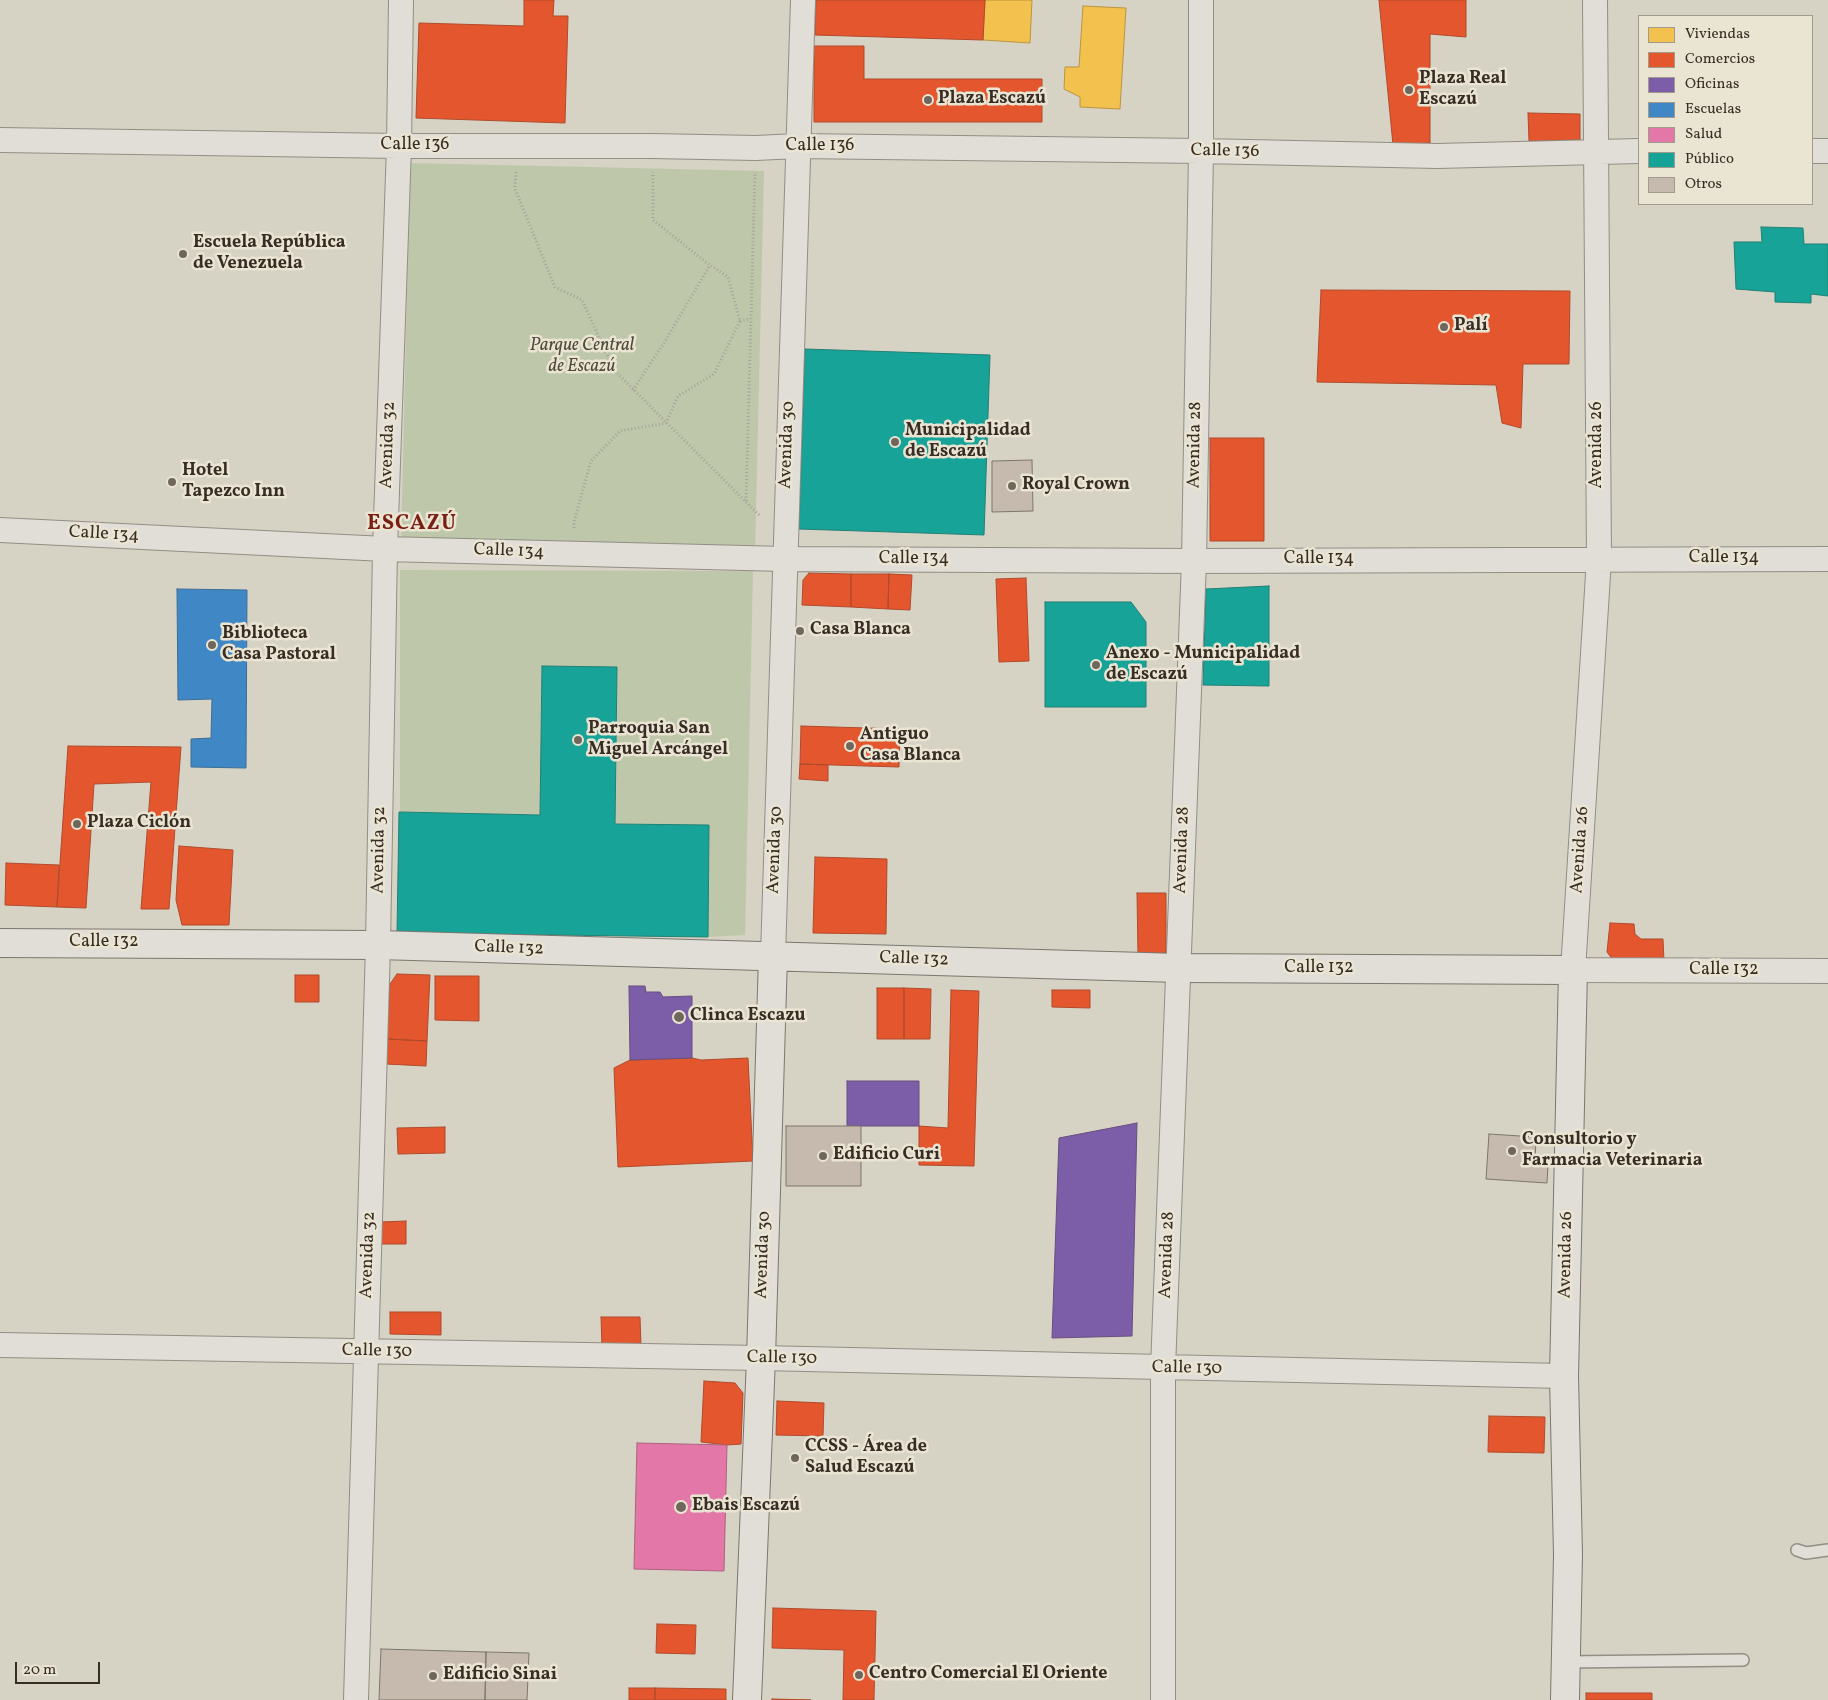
<!DOCTYPE html>
<meta charset="utf-8">
<style>
body{margin:0}
#map{position:relative;width:1828px;height:1700px;overflow:hidden;background:#d6d2c4;font-family:Vollkorn,serif}
canvas{display:block}
.legend{position:absolute;left:1638px;top:15px;width:175px;height:190px;box-sizing:border-box;background:#eae4d3;border:1px solid #a29b8d;margin:0;padding:6px 9px;list-style:none;font-size:15px;color:#372d24}
.legend li{display:flex;align-items:center;gap:10px;height:25px}
.legend b{width:25px;border:1px solid #a29b8d}
.scale{position:absolute;left:15px;top:1662px;width:85px;height:22px;box-sizing:border-box;border:2px solid #372d24;border-top:0;padding-left:6px;font-size:15px;line-height:18px;white-space:nowrap;color:#372d24;-webkit-text-stroke:4px #eae4d3;paint-order:stroke}
</style>
<div id="map">
<canvas width="1828" height="1700"></canvas>
<ul class="legend">
<li><b style="height:14px;background:#f2c14e"></b>Viviendas</li>
<li><b style="height:14px;background:#e4572e"></b>Comercios</li>
<li><b style="height:14px;background:#7b5ea7"></b>Oficinas</li>
<li><b style="height:14px;background:#3f88c5"></b>Escuelas</li>
<li><b style="height:14px;background:#e377a8"></b>Salud</li>
<li><b style="height:14px;background:#17a398"></b>Público</li>
<li><b style="height:14px;background:#c5baad"></b>Otros</li>
</ul>
<div class="scale">20 m</div>
</div>
<script>
const g = document.querySelector('canvas').getContext('2d');
g.lineJoin = 'round';
function fill(path, color) { g.fillStyle = color; g.fill(path, 'evenodd'); }
const toPath = rows => new Path2D(rows.map(r => 'M' + r).join(''));
function strokePath(path, color, width, dash) { g.strokeStyle = color; g.lineWidth = width; g.lineCap = dash ? 'butt' : 'round'; g.setLineDash(dash || []); g.stroke(path); }
function label(font, color, halo, rows, align = 'center') {
  g.font = font + ' Vollkorn,serif'; g.lineWidth = 5; g.setLineDash([]); g.textBaseline = 'middle'; g.strokeStyle = halo; g.fillStyle = color; for (const [text, x, y, turn = 0] of rows) {
    g.save(); g.translate(x, y); g.rotate((+turn || 0) * Math.PI / 180); g.textAlign = isNaN(turn) ? turn : align; if (halo) g.strokeText(text, 0, 0); g.fillText(text, 0, 0); g.restore();
  }
}
const green = toPath([
 [410,163,764,171,755,553,401,545],
 [400,570,753,571,745,935,708,937,709,825,615,824,617,667,542,666,540,815,400,812]
]);
const homes = toPath([
 [985,0,1032,0,1030,43,983,40,985,0],
 [1083,6,1126,8,1120,109,1080,107,1080,97,1064,89,1065,67,1079,67,1083,6]
]);
const shops = toPath([
 [524,0,554,0,553,16,568,16,565,123,416,118,419,23,524,26,524,0],
 [816,0,985,0,983,40,815,35,816,0],
 [1379,0,1466,0,1466,37,1430,34,1430,143,1393,145,1379,0],
 [814,46,864,46,864,79,1042,79,1042,122,814,122,814,46],
 [1528,113,1580,114,1580,140,1529,141,1528,113],
 [1321,290,1570,291,1569,364,1523,364,1521,428,1502,423,1496,385,1317,382,1321,290],
 [1210,438,1264,438,1264,541,1210,541,1210,438],
 [809,573,851,574,851,607,802,605,803,580,809,573],
 [851,574,889,574,888,609,851,607,851,574],
 [889,574,912,575,910,610,888,609,889,574],
 [1026,578,1029,661,999,662,996,579,1026,578],
 [801,726,900,729,899,767,800,764,801,726],
 [68,746,181,747,169,909,141,909,151,782,94,784,86,908,57,907,68,746],
 [800,764,828,765,828,781,799,779,800,764],
 [179,846,233,850,229,925,182,925,176,900,179,846],
 [815,857,887,859,886,934,813,933,815,857],
 [6,863,59,865,57,907,5,905,6,863],
 [1137,893,1166,893,1166,954,1138,954,1137,893],
 [1610,923,1634,924,1635,934,1641,939,1663,939,1664,961,1613,960,1607,952,1610,923],
 [397,974,430,975,427,1041,387,1039,390,984,397,974],
 [295,975,319,975,319,1002,295,1002,295,975],
 [435,976,479,976,479,1021,435,1020,435,976],
 [877,988,904,988,904,1039,877,1039,877,988],
 [904,988,931,989,930,1039,904,1039,904,988],
 [951,990,979,991,974,1166,919,1165,919,1126,948,1128,951,990],
 [1052,990,1090,990,1090,1008,1052,1007,1052,990],
 [387,1039,427,1041,426,1066,386,1064,387,1039],
 [692,1058,701,1060,748,1058,753,1161,618,1167,614,1068,630,1060,692,1058],
 [445,1127,445,1153,398,1154,397,1128,445,1127],
 [406,1221,406,1244,380,1244,379,1222,406,1221],
 [390,1312,441,1312,441,1335,390,1334,390,1312],
 [601,1317,640,1317,641,1346,602,1347,601,1317],
 [704,1381,735,1383,743,1393,741,1444,727,1445,701,1442,704,1381],
 [777,1401,824,1403,823,1436,776,1435,777,1401],
 [1489,1416,1545,1417,1544,1453,1488,1452,1489,1416],
 [773,1608,876,1611,874,1700,843,1700,844,1650,772,1648,773,1608],
 [657,1624,696,1625,695,1654,656,1653,657,1624],
 [629,1688,655,1688,655,1700,629,1700,629,1688],
 [655,1688,726,1689,726,1700,655,1700,655,1688],
 [1586,1693,1652,1693,1652,1700,1586,1700,1586,1693],
 [772,1699,811,1700,772,1700,772,1699]
]);
const offices = toPath([
 [629,986,645,986,646,992,660,992,663,997,692,996,692,1058,630,1060,629,986],
 [847,1081,919,1081,919,1126,847,1126,847,1081],
 [1137,1123,1132,1336,1052,1338,1059,1138,1137,1123]
]);
const schools = toPath([
 [177,589,247,590,246,768,191,767,191,739,211,738,212,699,178,700,177,589]
]);
const health = toPath([
 [637,1443,727,1445,724,1571,634,1569,637,1443]
]);
const public = toPath([
 [1761,227,1803,228,1804,244,1828,244,1828,296,1811,294,1811,303,1775,302,1775,292,1736,289,1734,242,1762,242,1761,227],
 [805,349,990,355,984,535,799,529,805,349],
 [1269,586,1269,686,1203,685,1206,589,1269,586],
 [1045,602,1131,602,1146,622,1146,707,1045,707,1045,602],
 [542,666,617,667,615,824,709,825,708,937,397,933,399,812,540,815,542,666]
]);
const building = toPath([
 [1032,460,1033,511,992,512,992,461,1032,460],
 [786,1126,861,1126,861,1186,786,1186,786,1126],
 [1489,1134,1536,1137,1535,1165,1548,1166,1547,1183,1486,1179,1489,1134],
 [381,1649,486,1652,485,1700,379,1700,381,1649],
 [486,1652,529,1653,527,1700,485,1700,486,1652]
]);
const path = toPath([
 [516,172,515,189,555,287,582,300,614,370,760,516],
 [740,321,750,319],
 [633,390,664,343,710,265],
 [746,501,755,172],
 [574,528,574,522,591,461,620,431,666,423,678,396,714,374,740,321,728,277,707,263,653,220,653,172]
]);
const lane = toPath([
 [1797,1550,1806,1553,1828,1550],
 [1566,1662,1743,1660]
]);
const street = toPath([
 [1595,0,1599,559,1573,970,1828,971],
 [0,140,399,146,651,146,756,148,797,146,1201,151,1437,156,1639,151],
 [1812,151,1828,151],
 [0,530,385,549,785,559,1194,561,1828,559],
 [773,956,803,0],
 [0,1345,761,1358,1564,1376],
 [356,1700,378,945,385,549,399,146,401,0],
 [1163,1700,1163,1368,1194,561,1201,151,1201,0]
]);
const secondary = toPath([
 [0,943,378,945,1179,968,1573,970,1564,1376,1568,1555,1565,1700],
 [747,1700,761,1358,773,956]
]);
const markers = [
 [1409,90,5,"#6f675c"],
 [928,100,5,"#6f675c"],
 [183,254,5,"#6f675c"],
 [1444,327,5,"#6f675c"],
 [895,442,5,"#6f675c"],
 [172,482,5,"#6f675c"],
 [1012,486,5,"#6f675c"],
 [800,631,5,"#6f675c"],
 [212,645,5,"#6f675c"],
 [1096,665,5,"#6f675c"],
 [578,740,5,"#6f675c"],
 [850,746,5,"#6f675c"],
 [77,824,5,"#6f675c"],
 [679,1017,6,"#6f675c"],
 [1512,1151,5,"#6f675c"],
 [823,1156,5,"#6f675c"],
 [795,1458,5,"#6f675c"],
 [681,1507,6,"#6f675c"],
 [859,1675,5,"#6f675c"],
 [433,1676,5,"#6f675c"]
];
const poiNames = [
 ["Plaza Real",1419,80],
 ["Escazú",1419,101],
 ["Plaza Escazú",938,100],
 ["Escuela República",193,244],
 ["de Venezuela",193,265],
 ["Palí",1454,327],
 ["Municipalidad",905,432],
 ["de Escazú",905,453],
 ["Hotel",182,472],
 ["Tapezco Inn",182,493],
 ["Royal Crown",1022,486],
 ["Casa Blanca",810,631],
 ["Biblioteca",222,635],
 ["Casa Pastoral",222,656],
 ["Anexo - Municipalidad",1106,655],
 ["de Escazú",1106,676],
 ["Parroquia San",588,730],
 ["Miguel Arcángel",588,751],
 ["Antiguo",860,736],
 ["Casa Blanca",860,757],
 ["Plaza Ciclón",87,824],
 ["Clinca Escazu",690,1017],
 ["Consultorio y",1522,1141],
 ["Farmacia Veterinaria",1522,1162],
 ["Edificio Curi",833,1156],
 ["CCSS - Área de",805,1448],
 ["Salud Escazú",805,1469],
 ["Ebais Escazú",692,1507],
 ["Centro Comercial El Oriente",869,1675],
 ["Edificio Sinai",443,1676]
];
const streetNames = [
 ["Calle 136",415,146],
 ["Calle 136",820,147],
 ["Calle 136",1225,152,1],
 ["Avenida 32",389,445,-88],
 ["Avenida 30",788,445,-88],
 ["Avenida 28",1196,445,-89],
 ["Avenida 26",1598,445,-90],
 ["Calle 134",104,535,3],
 ["Calle 134",509,552,2],
 ["Calle 134",1724,559],
 ["Calle 134",914,560],
 ["Calle 134",1319,560],
 ["Avenida 32",380,850,-89],
 ["Avenida 30",776,850,-88],
 ["Avenida 28",1183,850,-88],
 ["Avenida 26",1581,850,-86],
 ["Calle 132",104,943],
 ["Calle 132",509,949,2],
 ["Calle 132",914,960,2],
 ["Calle 132",1319,969],
 ["Calle 132",1724,971],
 ["Avenida 32",369,1255,-88],
 ["Avenida 30",764,1255,-88],
 ["Avenida 28",1168,1255,-88],
 ["Avenida 26",1567,1255,-89],
 ["Calle 130",377,1352,1],
 ["Calle 130",782,1359,1],
 ["Calle 130",1187,1369,1]
];
const parkNames = [
 ["Parque Central",582,347],
 ["de Escazú",582,368]
];
const districtNames = [
 ["ESCAZÚ",412,525]
];
fill(green, '#bfc7aa');
fill(homes, '#f2c14e');
strokePath(homes, '#ba9541', 1);
fill(shops, '#e4572e');
strokePath(shops, '#b04a2b', 1);
fill(offices, '#7b5ea7');
strokePath(offices, '#674f80', 1);
fill(schools, '#3f88c5');
strokePath(schools, '#3d6d95', 1);
fill(health, '#e377a8');
strokePath(health, '#af6180', 1);
fill(public, '#17a398');
strokePath(public, '#218075', 1);
fill(building, '#c5baad');
strokePath(building, '#7b776f', 1);
strokePath(lane, '#928e85', 14);
strokePath(street, '#928e85', 26);
strokePath(secondary, '#7b776f', 30);
strokePath(path, '#a4a29b', 3, [1, 2.5]);
strokePath(lane, '#e1ded7', 11);
strokePath(street, '#e1ded7', 24);
strokePath(secondary, '#e1ded7', 28);
for (const [x, y, r, color] of markers) { const dot = new Path2D(); dot.arc(x, y, r, 0, 2 * Math.PI); g.fillStyle = color; g.fill(dot); strokePath(dot, '#eae4d3', 2); }
label('bold 18px', '#372d24', '#eae4d3', poiNames, 'left');
label('18px', '#372d24', '#eae4d3', streetNames);
label('italic 18px', '#4f4a3a', '#eae4d3', parkNames);
g.letterSpacing = '1px';
label('bold 22px', '#7a1f14', '#eae4d3', districtNames);
g.letterSpacing = '0px';
</script>
